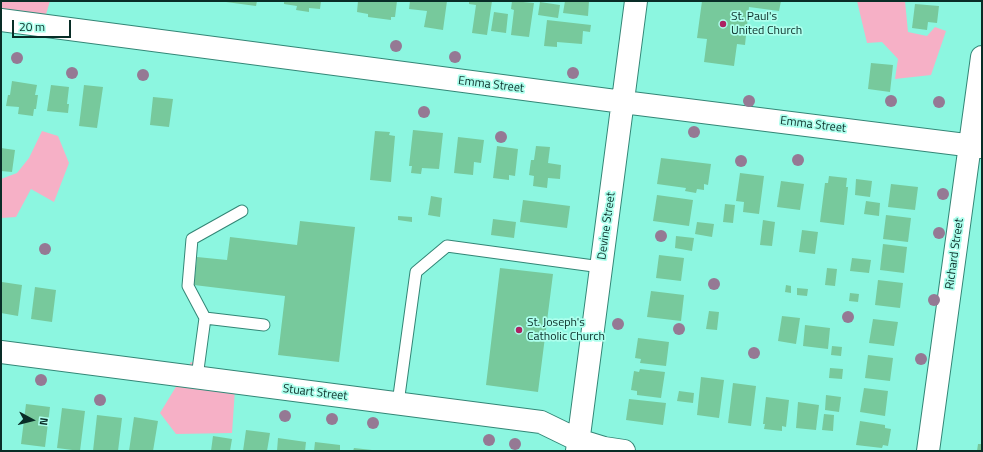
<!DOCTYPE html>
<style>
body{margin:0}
#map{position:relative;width:983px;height:452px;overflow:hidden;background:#8cf6e0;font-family:"Titillium Web",sans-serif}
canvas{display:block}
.frame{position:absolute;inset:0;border:2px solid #092d27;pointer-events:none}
.north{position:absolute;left:12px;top:400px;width:40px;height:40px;-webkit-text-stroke:3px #adffed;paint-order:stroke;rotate:97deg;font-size:11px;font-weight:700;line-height:16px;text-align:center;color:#092d27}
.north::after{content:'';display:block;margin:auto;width:14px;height:18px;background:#092d27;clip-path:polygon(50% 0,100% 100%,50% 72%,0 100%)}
.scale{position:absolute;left:12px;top:20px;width:59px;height:18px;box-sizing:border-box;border:2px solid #092d27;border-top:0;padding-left:5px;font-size:12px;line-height:14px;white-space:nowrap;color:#092d27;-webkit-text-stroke:3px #adffed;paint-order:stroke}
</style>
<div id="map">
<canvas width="983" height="452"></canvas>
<div class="frame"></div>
<div class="north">N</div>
<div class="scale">20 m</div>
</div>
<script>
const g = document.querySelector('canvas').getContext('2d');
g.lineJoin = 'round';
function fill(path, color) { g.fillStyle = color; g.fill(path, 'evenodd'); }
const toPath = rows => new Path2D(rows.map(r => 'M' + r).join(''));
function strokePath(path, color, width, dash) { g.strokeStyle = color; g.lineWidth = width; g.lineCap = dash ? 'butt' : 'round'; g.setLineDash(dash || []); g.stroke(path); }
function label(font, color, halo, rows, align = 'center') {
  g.font = font + ' "Titillium Web",sans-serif'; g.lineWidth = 3.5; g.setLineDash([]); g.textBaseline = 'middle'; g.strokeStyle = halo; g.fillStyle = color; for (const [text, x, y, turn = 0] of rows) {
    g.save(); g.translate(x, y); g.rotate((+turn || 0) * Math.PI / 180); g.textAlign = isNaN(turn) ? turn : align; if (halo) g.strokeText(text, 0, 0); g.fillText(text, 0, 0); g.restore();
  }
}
const green = toPath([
 [1,1,50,1,41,31,1,28],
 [857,1,905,1,908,32,927,36,935,27,946,31,931,75,895,79,898,59,882,42,867,43],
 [42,131,58,136,69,163,54,202,31,189,16,217,1,218,1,179,17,173,29,158],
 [191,362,236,375,232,433,176,434,160,413]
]);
const building = toPath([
 [226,1,257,1,256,6,226,2],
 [284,1,321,1,320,9,309,8,309,12,296,10,297,6,284,4],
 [358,1,397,1,395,17,391,17,391,20,368,17,368,14,357,12],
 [410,1,447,1,443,30,424,27,427,11,409,9],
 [469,1,492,1,487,35,472,33,476,5,469,4],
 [512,1,534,3,529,37,511,35,514,10,511,9],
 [565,1,589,1,588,16,563,13],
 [702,1,781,1,779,11,749,7,745,45,737,44,734,66,704,62,707,39,697,38],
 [540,2,560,5,558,18,538,15],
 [915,4,939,6,937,23,928,22,927,30,912,28],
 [494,12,508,14,506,33,491,31],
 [547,20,591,25,590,32,583,31,582,44,557,42,557,47,544,46],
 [871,63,893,65,890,92,868,89],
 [12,81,37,85,35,95,38,95,36,109,34,109,33,116,18,114,19,107,6,106,8,95,10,95],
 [51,85,69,87,67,104,69,104,68,113,47,111],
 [84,85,103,87,97,128,79,126],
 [153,97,173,99,169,127,150,125],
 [413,130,443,133,439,169,422,168,421,174,411,173,412,166,409,166],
 [375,131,390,132,389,135,395,136,391,182,370,180],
 [458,137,484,140,481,163,474,162,473,175,454,173],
 [497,146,518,149,515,176,509,175,509,180,493,178],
 [536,146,550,147,548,163,561,165,560,179,548,178,547,188,533,186,534,176,529,175,531,160,534,160],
 [1,148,15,150,12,172,1,171],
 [661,158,711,164,708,185,704,184,704,190,697,189,696,193,685,191,686,188,657,184],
 [740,173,764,176,759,214,743,212,744,202,736,201],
 [829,176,847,178,846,187,848,187,844,225,820,222,825,183,828,183],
 [856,179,872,181,870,197,855,195],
 [781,181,804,184,800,210,777,207],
 [891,184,918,187,915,210,888,207],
 [657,195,693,200,689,226,653,221],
 [431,196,442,198,440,217,428,215],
 [523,200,570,206,567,228,520,222],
 [866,201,880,203,879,216,864,214],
 [725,204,735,205,733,223,723,222],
 [886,215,911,218,908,242,883,239],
 [398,216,412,217,412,222,398,220],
 [493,219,516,222,514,238,491,235],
 [763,220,775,222,772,246,760,245],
 [300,221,355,227,339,362,278,355,285,296,194,285,197,257,227,260,230,237,297,245],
 [697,222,714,224,712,237,695,234],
 [802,230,818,232,815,254,799,252],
 [676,236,694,238,692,251,675,248],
 [883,244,907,247,904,273,880,270],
 [659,255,684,258,681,281,656,278],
 [852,258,871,260,869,273,850,271],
 [500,268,553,274,538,392,486,385],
 [827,268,837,269,835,286,825,285],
 [878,280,903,283,900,308,875,305],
 [2,282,22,285,18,316,1,313],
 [786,285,791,286,791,293,785,292],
 [35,287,56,290,52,322,31,319],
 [797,288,808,289,807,296,797,295],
 [651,291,684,295,681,321,647,317],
 [850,293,859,294,858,302,849,301],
 [709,311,719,312,717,330,706,329],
 [782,316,800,318,796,344,778,341],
 [873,319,898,322,894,346,869,343],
 [805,325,830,328,828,349,803,346],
 [638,338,669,342,666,366,640,363,641,359,635,358],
 [832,346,842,347,841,356,831,355],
 [868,355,893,358,890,381,865,378],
 [830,368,843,369,842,379,829,378],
 [640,369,665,372,661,398,637,395,637,391,631,390,634,371,639,372],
 [701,377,724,380,719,418,697,415],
 [733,383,756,386,751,426,728,423],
 [864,388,888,391,885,416,860,412],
 [679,391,694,393,693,403,677,401],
 [826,395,841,397,839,412,825,410],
 [766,397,789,400,786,427,782,426,782,431,764,429,765,424,763,424],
 [629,399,666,403,663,425,626,420],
 [798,402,819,405,816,430,796,428],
 [26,404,50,407,45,447,21,444],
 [62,408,85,411,80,451,57,448],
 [824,414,834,415,833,431,822,430],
 [97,415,122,418,118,451,93,451],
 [134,417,158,421,153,451,129,451],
 [860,421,885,425,885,428,891,429,888,446,883,445,882,448,856,445],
 [246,430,270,433,267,451,243,451],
 [213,436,232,439,230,451,211,451],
 [278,438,306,442,305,451,277,451],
 [315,442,340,445,340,451,314,451],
 [978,444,982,444,982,451,977,451],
 [354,448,372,450,372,451,353,451]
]);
const service = toPath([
 [205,318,188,286,192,239,242,211],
 [197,377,205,318,264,325],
 [398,403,416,272,447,246,601,267]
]);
const minor = toPath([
 [1,20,623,102,982,147],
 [1,352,541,422,578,440,604,448,624,451],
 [577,451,636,1],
 [928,451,982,57]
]);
const trees = [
 [396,46],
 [455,57],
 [17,58],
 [72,73],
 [573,73],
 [143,75],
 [749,101],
 [891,101],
 [939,102],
 [424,112],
 [694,132],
 [501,137],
 [798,160],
 [741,161],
 [943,194],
 [939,233],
 [661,236],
 [45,249],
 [714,284],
 [934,300],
 [848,317],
 [618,324],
 [679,329],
 [754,353],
 [921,359],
 [41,380],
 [100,400],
 [285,416],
 [332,419],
 [373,423],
 [489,440],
 [515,444]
];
const markers = [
 [723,24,4,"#ad2262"],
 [519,330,4,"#ad2262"]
];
const poiNames = [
 ["St. Paul's",731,17],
 ["United Church",731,31],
 ["St. Joseph's",527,323],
 ["Catholic Church",527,337]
];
const streetNames = [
 ["Emma Street",491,85,7],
 ["Emma Street",813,125,7],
 ["Devine Street",607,226,-82],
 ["Richard Street",955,254,-82],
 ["Stuart Street",315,393,7]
];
fill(green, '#f6b0c6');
fill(building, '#77c99c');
strokePath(service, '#338676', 13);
strokePath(minor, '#338676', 24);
strokePath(service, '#fff', 11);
strokePath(minor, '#fff', 22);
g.fillStyle = '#957994';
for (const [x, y] of trees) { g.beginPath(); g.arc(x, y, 6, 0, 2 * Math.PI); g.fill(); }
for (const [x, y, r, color] of markers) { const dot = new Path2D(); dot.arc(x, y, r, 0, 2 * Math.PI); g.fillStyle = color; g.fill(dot); strokePath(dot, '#adffed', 1.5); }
label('12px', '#092d27', '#adffed', poiNames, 'left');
label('12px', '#092d27', '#adffed', streetNames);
</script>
